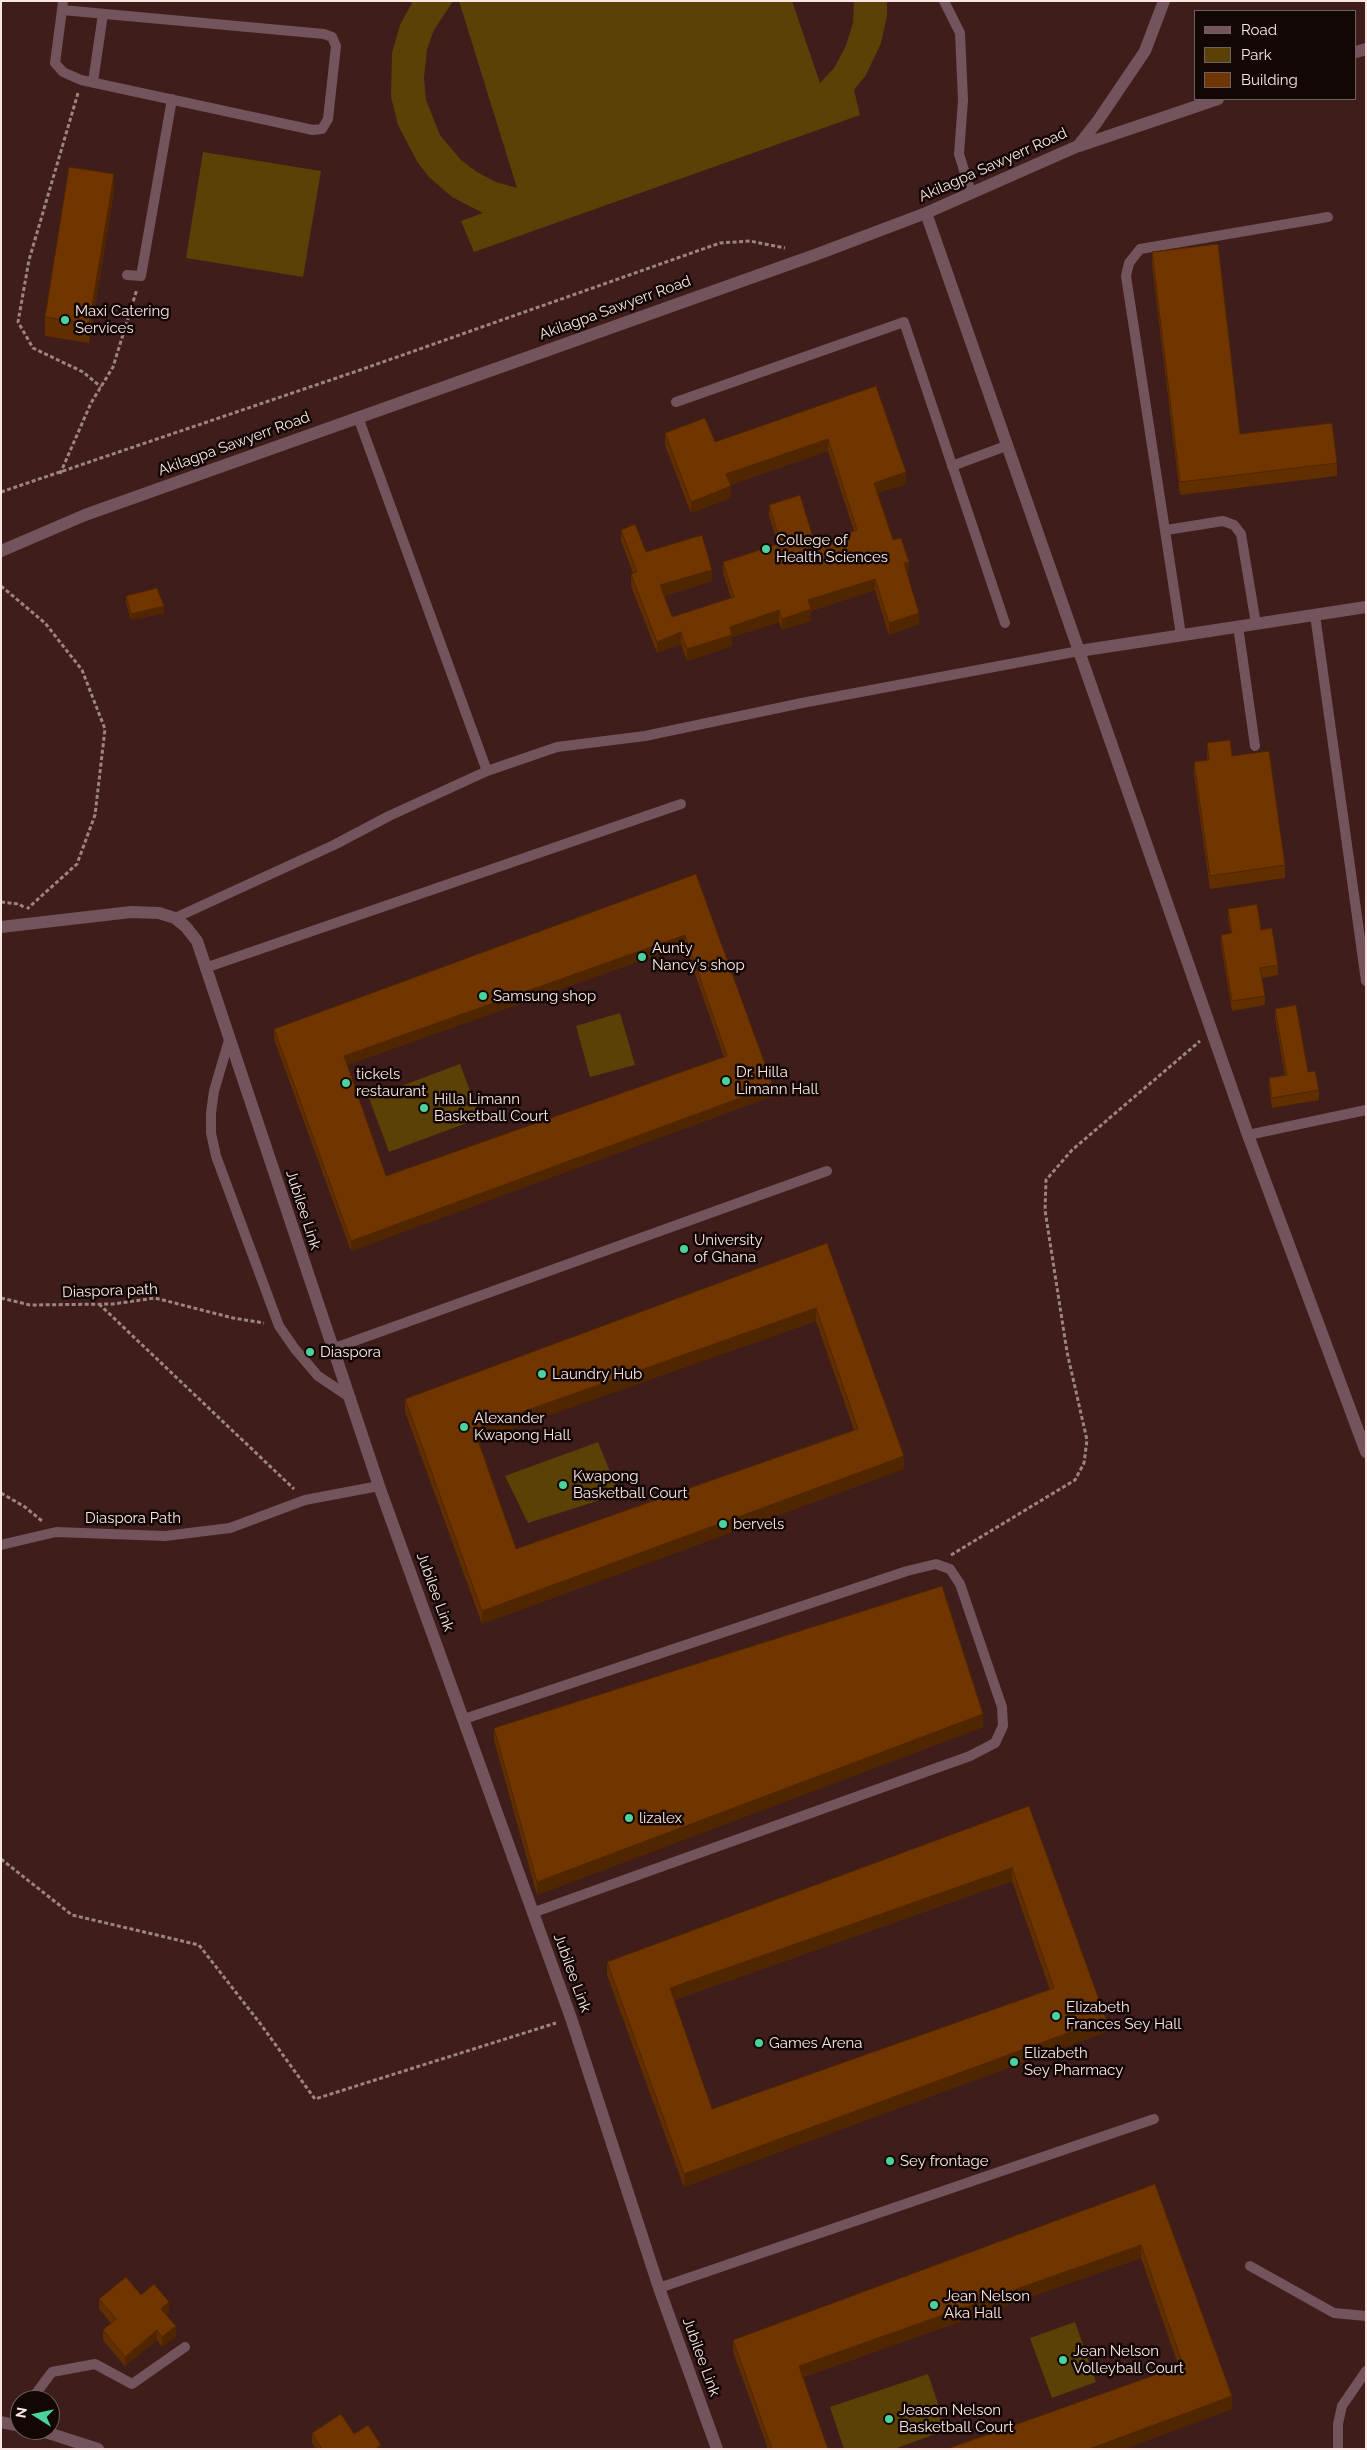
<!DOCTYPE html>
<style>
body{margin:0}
#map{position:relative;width:1367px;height:2450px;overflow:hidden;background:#331816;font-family:Raleway,sans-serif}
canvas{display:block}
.frame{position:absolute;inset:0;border:2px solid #fae7e4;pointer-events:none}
.legend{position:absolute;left:1194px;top:10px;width:162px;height:90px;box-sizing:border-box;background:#130706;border:1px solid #6f615f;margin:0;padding:6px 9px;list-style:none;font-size:15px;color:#fae7e4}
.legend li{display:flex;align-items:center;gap:10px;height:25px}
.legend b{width:25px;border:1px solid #6f615f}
.north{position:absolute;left:10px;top:2390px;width:50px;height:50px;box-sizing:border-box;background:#130706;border:1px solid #6f615f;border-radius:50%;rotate:280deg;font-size:14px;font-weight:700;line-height:20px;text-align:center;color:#fae7e4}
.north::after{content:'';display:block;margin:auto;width:18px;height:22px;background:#4ad49c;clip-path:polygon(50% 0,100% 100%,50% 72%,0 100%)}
</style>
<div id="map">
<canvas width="1367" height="2450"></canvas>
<div class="frame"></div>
<ul class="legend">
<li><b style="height:6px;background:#73535c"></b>Road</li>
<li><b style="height:14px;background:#5b4105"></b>Park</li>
<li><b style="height:14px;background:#713600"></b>Building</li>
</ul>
<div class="north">N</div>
</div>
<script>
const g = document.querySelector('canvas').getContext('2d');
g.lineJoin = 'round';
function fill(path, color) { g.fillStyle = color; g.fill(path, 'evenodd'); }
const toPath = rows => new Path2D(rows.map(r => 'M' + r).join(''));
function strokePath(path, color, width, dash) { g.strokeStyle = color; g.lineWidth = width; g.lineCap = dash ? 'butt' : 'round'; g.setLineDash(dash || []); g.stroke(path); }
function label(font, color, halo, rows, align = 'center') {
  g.font = font + ' Raleway,sans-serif'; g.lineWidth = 5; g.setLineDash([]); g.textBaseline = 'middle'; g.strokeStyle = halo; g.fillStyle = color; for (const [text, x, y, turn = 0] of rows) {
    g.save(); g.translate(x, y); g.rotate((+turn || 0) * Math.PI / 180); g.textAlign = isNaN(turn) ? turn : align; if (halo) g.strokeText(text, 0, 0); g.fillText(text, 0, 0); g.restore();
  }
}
const built = toPath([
 [1,1,1366,1,1366,2449,1,2449],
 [1196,11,1356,11,1356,99,1196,99],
 [20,2400,50,2400,50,2430,20,2430]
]);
const green = toPath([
 [413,1,453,1,434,30,427,49,424,78,426,100,440,135,461,160,477,172,496,182,517,188,459,1,792,1,820,83,834,68,845,48,853,23,854,1,887,1,887,16,881,43,866,75,854,90,860,115,474,252,461,221,483,213,452,197,429,177,418,163,398,125,391,97,392,53,400,25],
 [203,152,321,171,303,277,186,258],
 [620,1013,635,1065,590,1077,576,1026],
 [460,1064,480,1118,389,1152,369,1098],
 [598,1442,619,1494,528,1523,505,1476],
 [1075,2322,1096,2382,1052,2398,1030,2338],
 [928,2374,947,2430,894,2449,844,2449,830,2407]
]);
const path = toPath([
 [78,93,29,260,18,322,33,348,83,372,101,387],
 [60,474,91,403,113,367,137,289],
 [1,492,363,369,720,243,750,241,785,248],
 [1,586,45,623,82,670,105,729,95,815,77,864,27,909],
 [1,902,19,904,25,908],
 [1,1298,30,1305,113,1304,155,1298,233,1318,264,1323],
 [99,1304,294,1489],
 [1,1493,25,1507,42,1521],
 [951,1555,1075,1480,1084,1463,1087,1440,1067,1352,1045,1210,1046,1180,1072,1150,1200,1041],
 [1,1859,72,1915,199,1945,259,2022,315,2099,556,2023]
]);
const service = toPath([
 [944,1,960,33,963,100,959,154,971,193],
 [62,10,324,34,332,37,336,46,328,119,322,129,313,130,81,80,63,72,55,63,62,10,63,1],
 [93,82,103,14],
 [127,275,141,276,172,99],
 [676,402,904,322,1005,623],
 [358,417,487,771],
 [952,466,1006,446],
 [1166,530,1223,521,1234,525,1241,534,1256,624],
 [1315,615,1366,981],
 [1238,626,1255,746],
 [1181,635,1126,276,1129,263,1140,249,1328,217],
 [175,918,334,845,389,816,487,771,557,747,645,736,802,703,1079,651],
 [205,968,681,804],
 [229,1040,214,1091,211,1113,211,1133,216,1156,279,1326,295,1349,318,1376,351,1398],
 [1248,1135,1366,1110],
 [332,1349,827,1171],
 [1,1545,56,1532,165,1536,230,1528,305,1500,379,1486],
 [464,1719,907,1571,936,1564,950,1569,960,1584,1002,1707,1003,1726,995,1743,970,1756,532,1913],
 [1250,2266,1334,2313,1366,2316],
 [659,2288,1154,2119],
 [31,2400,52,2372,95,2364,132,2384,185,2347],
 [12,2424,20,2415],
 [1338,2449,1338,2424,1342,2406,1366,2371]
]);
const minor = toPath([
 [1356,52,1366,49],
 [1079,146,1218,99],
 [926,213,1248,1135,1366,1452],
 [1,551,85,515,815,255,926,213,1078,146,1097,122,1145,51,1164,1],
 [1079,651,1366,607],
 [1,927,131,912,159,913,175,918,186,927,197,941,379,1486,571,2018,659,2288,717,2449],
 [1,2422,20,2426],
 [39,2430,98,2449]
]);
const wall = toPath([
 [114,192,89,343,45,336,45,317],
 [1152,252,1240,434,1337,463,1337,476,1180,495,1152,265],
 [876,386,906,484,877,493,893,540,909,574,907,574,919,624,889,635,875,590,811,611,811,621,782,630,779,622,732,637,732,646,687,661,681,644,657,653,631,586,631,574,633,573,621,541,621,530,646,552,712,581,664,596,672,617,731,598,723,573,723,562,778,544,769,516,769,505,815,544,854,531,828,451,730,485,731,498,691,513,665,445,665,433,715,442],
 [126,596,164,613,131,620,126,603],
 [1207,743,1232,756,1285,865,1285,878,1210,889,1194,775,1194,762,1207,760],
 [696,874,773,1096,351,1251,274,1039,274,1029],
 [685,945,724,1057,386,1176,347,1065],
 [1228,909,1261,930,1278,965,1278,975,1262,978,1265,996,1265,1005,1232,1011,1221,945,1221,935,1231,934,1228,919],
 [1275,1009,1308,1072,1319,1090,1319,1100,1272,1108,1269,1088,1269,1078,1285,1076,1275,1019],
 [827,1243,904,1469,482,1624,405,1412,405,1399],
 [816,1321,854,1430,516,1549,478,1440],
 [983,1727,537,1895,494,1740,494,1728],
 [1029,1806,1106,2032,684,2187,607,1975,607,1962],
 [1012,1881,1050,1990,712,2109,674,2000],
 [1155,2184,1232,2409,1124,2449,947,2449,1179,2367,1141,2258,803,2377,828,2449,768,2449,733,2352,733,2340],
 [141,2295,169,2312,166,2315,176,2336,162,2347,157,2340,125,2366,103,2340,103,2330,111,2323,99,2309,99,2299],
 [312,2433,354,2434,381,2449,316,2449,312,2443]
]);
const shadedWall = toPath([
 [114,174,114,192,89,343,89,324],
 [828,439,828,451,726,486,726,474],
 [906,472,906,484,874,494,874,483],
 [731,486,731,498,691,513,691,502],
 [909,562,909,574,904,575,904,563],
 [712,570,712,581,660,597,660,585],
 [875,579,875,590,811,611,811,621,782,630,782,619,808,600],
 [164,606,164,613,131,620,131,614],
 [779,610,779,622,732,637,732,646,687,661,687,649,730,627],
 [919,613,919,624,889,635,889,623],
 [681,632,681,644,657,653,657,642],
 [685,935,685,945,344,1066,344,1056],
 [773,1086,773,1096,351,1251,351,1241],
 [816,1308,816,1321,474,1442,474,1429],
 [904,1456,904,1469,482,1624,482,1611],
 [983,1714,983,1727,537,1895,537,1882],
 [1012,1868,1012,1881,670,2001,670,1988],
 [1106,2019,1106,2032,684,2187,684,2174],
 [1141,2245,1141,2258,799,2378,799,2366],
 [169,2302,169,2312,161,2319,161,2309],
 [176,2326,176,2336,162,2347,162,2337],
 [157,2330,157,2340,125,2366,125,2357],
 [1232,2396,1232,2409,1124,2449,1089,2449],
 [381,2445,381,2449,375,2449]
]);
const building = toPath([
 [69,167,114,174,89,324,45,317,69,167],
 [1218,244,1240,434,1332,423,1337,463,1180,482,1152,252,1218,244],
 [876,386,906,472,874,483,893,540,901,538,909,562,904,563,919,613,889,623,875,579,808,600,811,609,782,619,779,610,730,627,732,635,687,649,681,632,657,642,631,574,637,572,621,530,635,524,646,552,702,535,712,570,660,585,672,617,734,597,723,562,781,543,769,505,800,495,815,544,857,530,828,439,726,474,731,486,691,502,665,433,705,418,715,442,876,386],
 [157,588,164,606,131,614,126,596,157,588],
 [1230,740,1232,756,1269,751,1285,865,1210,876,1194,762,1209,760,1207,743,1230,740],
 [696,874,773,1086,351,1241,274,1029,696,874],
 [685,935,727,1056,386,1176,344,1056,685,935],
 [1257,904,1261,930,1272,928,1278,965,1260,968,1265,996,1232,1001,1221,935,1232,933,1228,909,1257,904],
 [1296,1005,1308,1072,1315,1071,1319,1090,1272,1098,1269,1078,1287,1075,1275,1009,1296,1005],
 [827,1243,904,1456,482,1611,405,1399,827,1243],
 [816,1308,858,1429,516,1549,474,1429,816,1308],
 [942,1586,983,1714,537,1882,494,1728,942,1586],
 [1029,1806,1106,2019,684,2174,607,1962,1029,1806],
 [1012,1868,1054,1988,712,2109,670,1988,1012,1868],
 [1155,2184,1232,2396,1089,2449,947,2449,1183,2365,1141,2245,799,2366,828,2449,772,2449,733,2340,1155,2184],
 [126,2277,141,2295,154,2284,169,2302,161,2309,176,2326,162,2337,157,2330,125,2357,103,2330,116,2319,99,2299,126,2277],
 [341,2414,354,2434,368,2425,381,2445,375,2449,322,2449,312,2433,341,2414]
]);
const markers = [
 [65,320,5,"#4ad49c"],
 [766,549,5,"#4ad49c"],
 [642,957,5,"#4ad49c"],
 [483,996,5,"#4ad49c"],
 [726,1081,5,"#4ad49c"],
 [346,1083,5,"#4ad49c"],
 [424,1108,5,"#4ad49c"],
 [684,1249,5,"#4ad49c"],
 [310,1352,5,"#4ad49c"],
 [542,1374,5,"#4ad49c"],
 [464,1427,5,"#4ad49c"],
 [563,1485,5,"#4ad49c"],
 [723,1524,5,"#4ad49c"],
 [629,1818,5,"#4ad49c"],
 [1056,2016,5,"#4ad49c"],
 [759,2043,5,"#4ad49c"],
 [1014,2062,5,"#4ad49c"],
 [890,2161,5,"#4ad49c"],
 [934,2305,5,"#4ad49c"],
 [1063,2360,5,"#4ad49c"],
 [889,2419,5,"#4ad49c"]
];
const streetNames = [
 ["Akilagpa Sawyerr Road",993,165,-24],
 ["Akilagpa Sawyerr Road",615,308,-20],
 ["Akilagpa Sawyerr Road",234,444,-20],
 ["Jubilee Link",303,1210,72],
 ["Diaspora path",110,1291,-2],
 ["Diaspora Path",133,1518],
 ["Jubilee Link",435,1592,70],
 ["Jubilee Link",572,1973,70],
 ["Jubilee Link",701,2357,70]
];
const poiNames = [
 ["Maxi Catering",75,311],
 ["Services",75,328],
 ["College of",776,540],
 ["Health Sciences",776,557],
 ["Aunty",652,948],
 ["Nancy's shop",652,965],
 ["Samsung shop",493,996],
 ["Dr. Hilla",736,1072],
 ["Limann Hall",736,1089],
 ["tickels",356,1074],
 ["restaurant",356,1091],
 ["Hilla Limann",434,1099],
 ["Basketball Court",434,1116],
 ["University",694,1240],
 ["of Ghana",694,1257],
 ["Diaspora",320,1352],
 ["Laundry Hub",552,1374],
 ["Alexander",474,1418],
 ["Kwapong Hall",474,1435],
 ["Kwapong",573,1476],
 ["Basketball Court",573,1493],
 ["bervels",733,1524],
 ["lizalex",639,1818],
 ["Elizabeth",1066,2007],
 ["Frances Sey Hall",1066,2024],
 ["Games Arena",769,2043],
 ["Elizabeth",1024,2053],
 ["Sey Pharmacy",1024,2070],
 ["Sey frontage",900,2161],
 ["Jean Nelson",944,2296],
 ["Aka Hall",944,2313],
 ["Jean Nelson",1073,2351],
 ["Volleyball Court",1073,2368],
 ["Jeason Nelson",899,2410],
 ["Basketball Court",899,2427]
];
fill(built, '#3f1d1a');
fill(green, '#5b4105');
strokePath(path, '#9b8482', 3, [4, 2.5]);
strokePath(service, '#73535c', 10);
strokePath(minor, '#73535c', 12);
fill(wall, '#612e00');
fill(shadedWall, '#4f2600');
fill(building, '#713600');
strokePath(building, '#4f2600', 1);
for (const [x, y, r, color] of markers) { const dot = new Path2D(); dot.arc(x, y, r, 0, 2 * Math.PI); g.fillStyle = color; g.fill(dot); strokePath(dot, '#130706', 2); }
label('15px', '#fae7e4', '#130706', streetNames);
label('15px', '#fae7e4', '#130706', poiNames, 'left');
</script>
